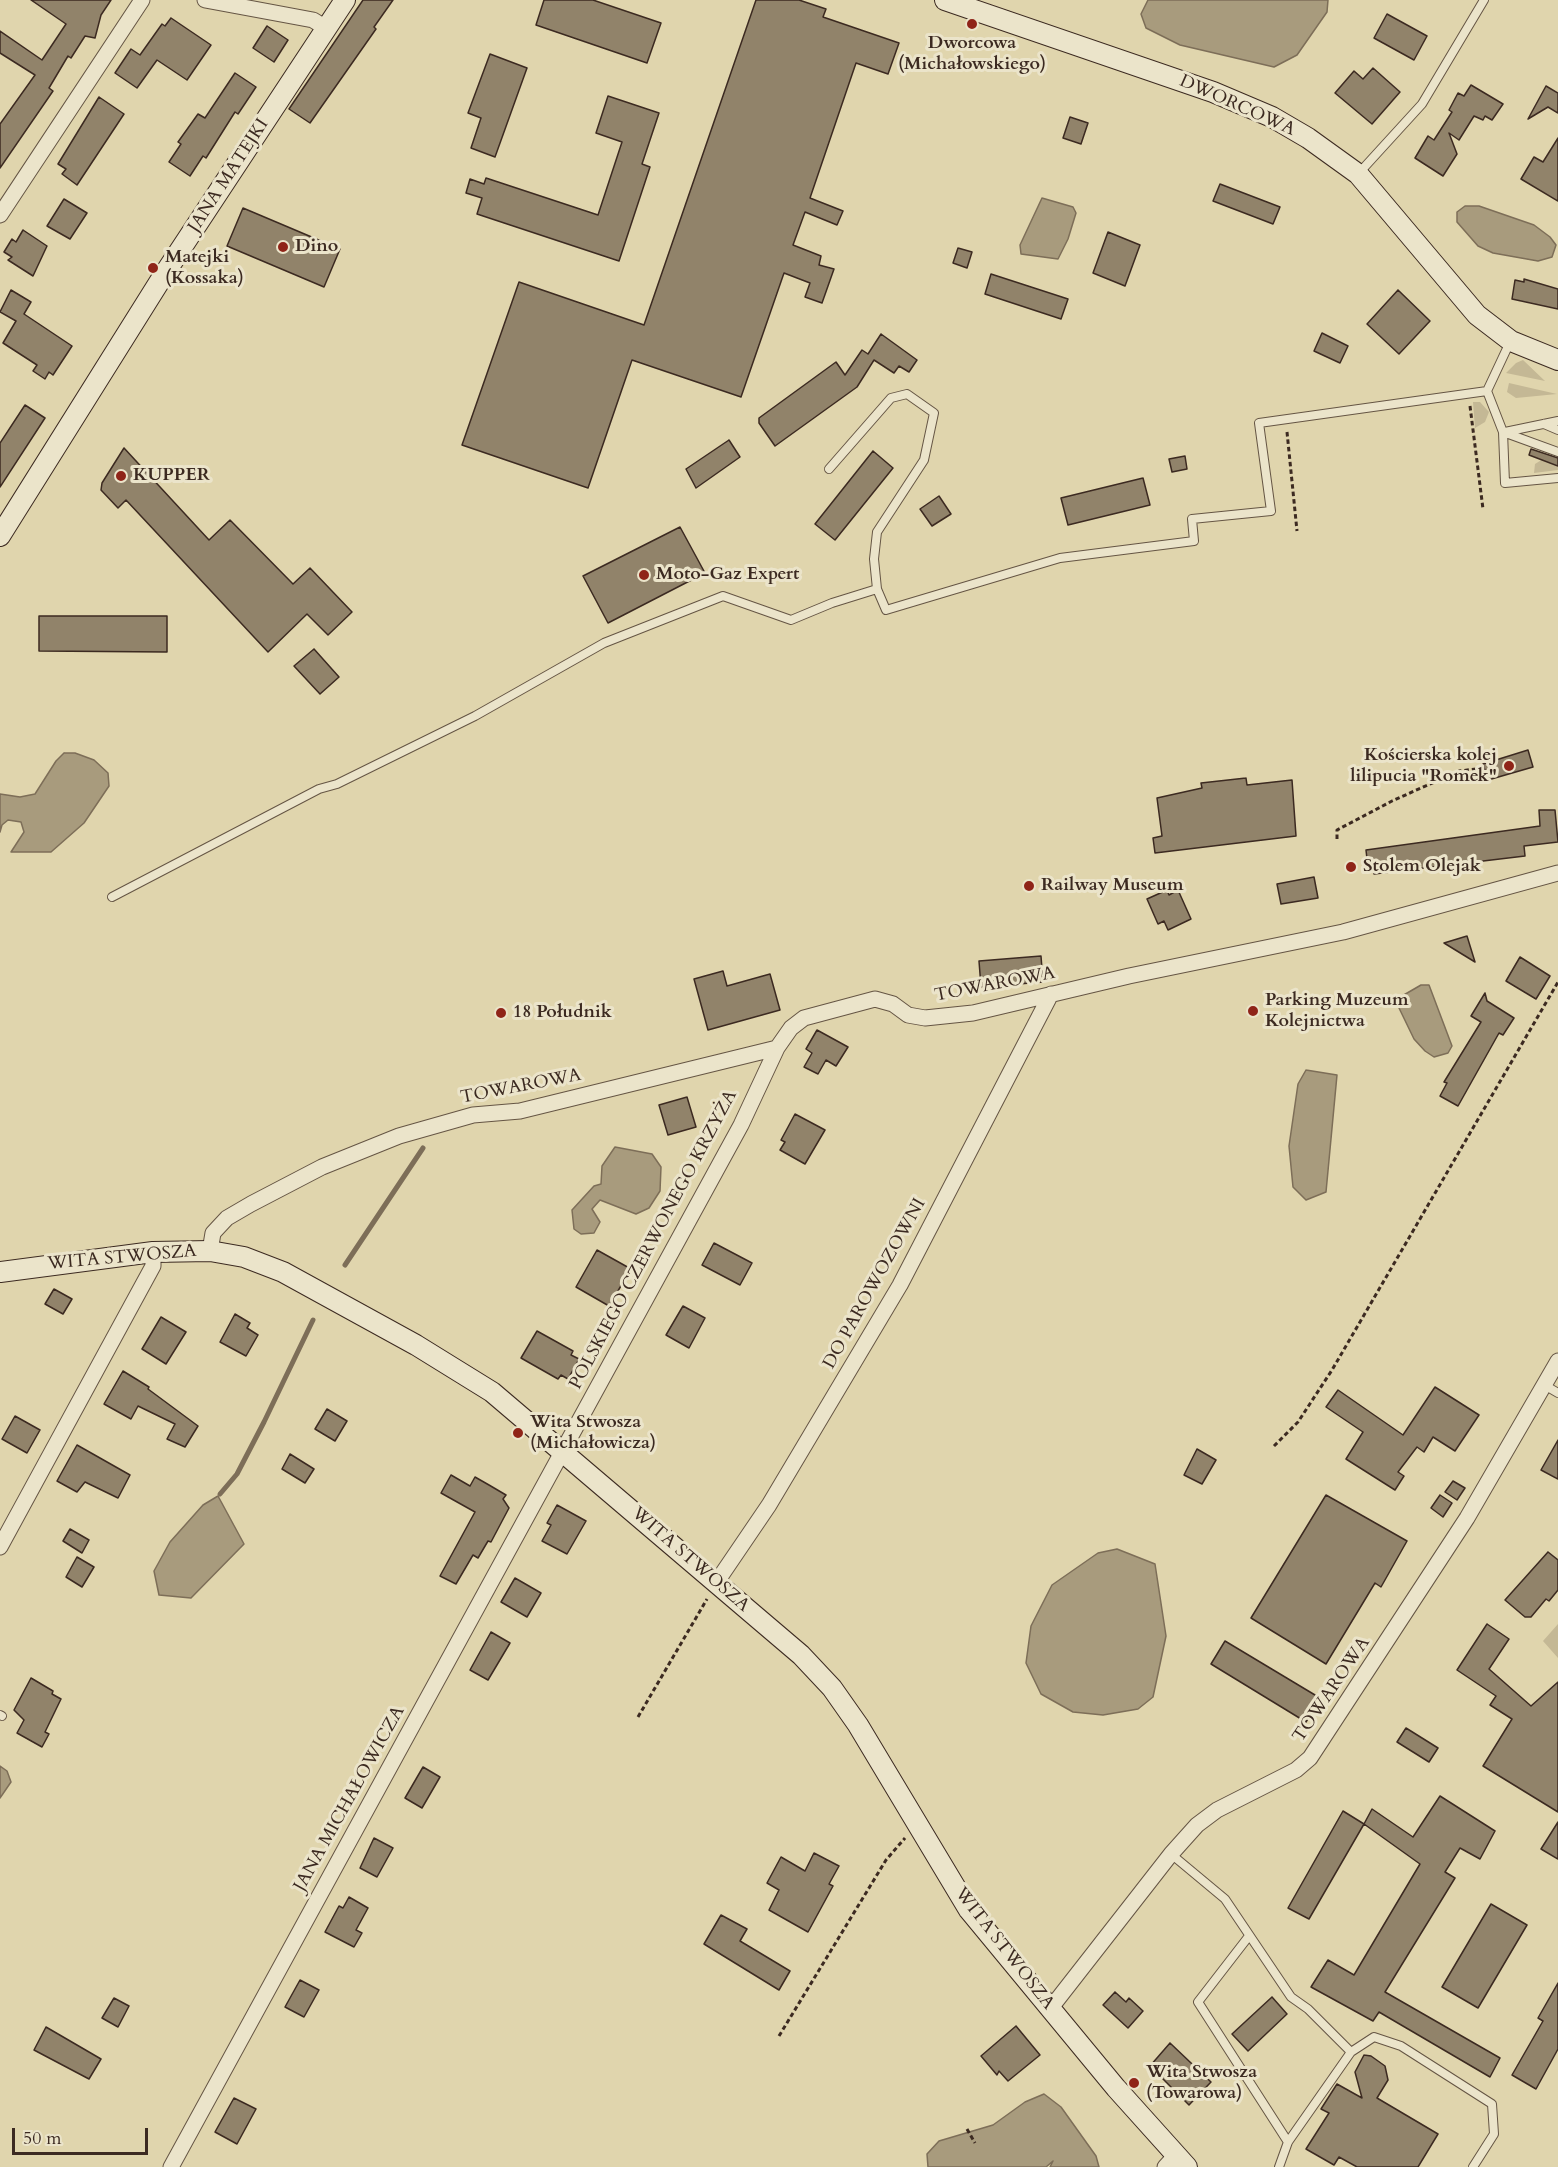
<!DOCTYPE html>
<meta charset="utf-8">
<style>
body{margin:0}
#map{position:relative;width:1558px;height:2167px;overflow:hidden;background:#e0d5ad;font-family:Cardo,serif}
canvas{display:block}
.scale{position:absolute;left:12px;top:2128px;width:136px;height:27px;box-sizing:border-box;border:3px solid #3c2a21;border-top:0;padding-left:8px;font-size:18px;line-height:21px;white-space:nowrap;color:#3c2a21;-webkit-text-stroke:4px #ebe4ca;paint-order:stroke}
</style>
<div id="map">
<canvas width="1558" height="2167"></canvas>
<div class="scale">50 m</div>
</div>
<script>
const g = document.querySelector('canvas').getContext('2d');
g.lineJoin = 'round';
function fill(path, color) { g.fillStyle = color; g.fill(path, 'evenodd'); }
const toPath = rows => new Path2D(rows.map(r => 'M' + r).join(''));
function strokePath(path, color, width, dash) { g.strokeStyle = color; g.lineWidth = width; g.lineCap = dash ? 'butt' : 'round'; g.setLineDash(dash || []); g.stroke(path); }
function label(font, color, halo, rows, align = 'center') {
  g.font = font + ' Cardo,serif'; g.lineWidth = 6; g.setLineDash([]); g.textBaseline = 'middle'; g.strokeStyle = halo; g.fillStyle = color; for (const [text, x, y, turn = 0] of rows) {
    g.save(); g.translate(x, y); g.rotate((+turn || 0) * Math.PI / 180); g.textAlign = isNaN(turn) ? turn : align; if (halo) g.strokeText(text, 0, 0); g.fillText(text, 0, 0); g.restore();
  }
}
const green = toPath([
 [1523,360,1545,381,1506,373,1516,363],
 [1509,383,1535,389,1557,394,1516,398,1507,392],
 [1473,402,1480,402,1489,412,1485,422,1475,428],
 [1543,459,1558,466,1558,470,1534,473,1535,464],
 [1558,1624,1558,1658,1543,1641]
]);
const water = toPath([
 [1148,0,1328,0,1327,12,1297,55,1274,67,1180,45,1146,28,1141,14,1148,0],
 [1042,198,1073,207,1076,213,1068,239,1058,259,1021,254,1020,245,1042,198],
 [1465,206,1479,206,1534,225,1550,237,1556,245,1552,257,1538,261,1493,253,1478,246,1457,222,1457,212,1465,206],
 [64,753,75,753,94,760,108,773,109,786,84,823,51,852,11,852,24,832,21,822,8,820,2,825,0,832,0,794,20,797,35,794,56,761,64,753],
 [1421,985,1429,985,1452,1046,1448,1053,1434,1057,1425,1051,1414,1039,1399,1008,1402,996,1421,985],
 [1306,1070,1337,1075,1326,1192,1306,1200,1293,1187,1289,1146,1298,1084,1306,1070],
 [615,1147,652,1154,661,1167,660,1191,649,1208,636,1214,600,1200,592,1209,600,1222,594,1233,581,1234,574,1229,572,1210,594,1186,601,1184,602,1166,615,1147],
 [218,1496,244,1544,191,1598,159,1595,154,1571,170,1542,203,1505,218,1496],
 [1117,1549,1155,1564,1166,1636,1153,1697,1138,1709,1103,1715,1073,1712,1041,1694,1026,1663,1031,1626,1052,1585,1098,1553,1117,1549],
 [0,1766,7,1771,11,1782,0,1798,0,1766],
 [1044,2094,1061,2107,1096,2156,1099,2167,1050,2167,1053,2161,1046,2167,928,2167,927,2154,939,2141,993,2125,1025,2102,1044,2094]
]);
const stream = toPath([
 [345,1265,423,1148],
 [220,1494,237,1474,264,1422,313,1320]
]);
const building = toPath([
 [31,0,111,0,101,15,95,38,85,36,71,58,68,56,49,88,53,91,0,168,0,124,35,75,0,53,0,31,42,60,66,24,31,0],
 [363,0,393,0,374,27,376,29,310,123,289,109,363,0],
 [544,0,593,0,661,23,647,63,536,25,544,0],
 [756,0,799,0,826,9,823,17,899,43,888,74,856,63,810,198,843,211,837,225,805,212,793,245,821,256,819,265,834,269,822,303,805,297,810,283,784,273,741,397,632,360,588,488,462,445,519,282,644,325,756,0],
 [1387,14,1427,36,1414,60,1374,38,1387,14],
 [171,18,211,45,187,80,157,60,137,88,115,73,131,49,140,55,162,24,165,26,171,18],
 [267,26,288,40,274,62,253,48,267,26],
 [490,54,527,68,495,157,471,148,481,118,468,113,490,54],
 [1373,68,1400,92,1372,124,1335,93,1354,71,1363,79,1373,68],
 [235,73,256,87,238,114,235,112,206,158,203,156,190,176,169,162,181,144,178,142,198,114,205,118,235,73],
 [1471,85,1503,104,1492,120,1485,116,1483,120,1474,116,1459,140,1449,133,1457,154,1443,176,1415,158,1428,136,1434,140,1452,112,1449,110,1458,93,1464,96,1471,85],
 [1546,86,1558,93,1558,113,1548,107,1528,119,1546,86],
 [608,96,659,113,642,164,650,167,619,261,477,214,482,198,466,193,470,179,484,184,486,178,598,215,622,142,596,133,608,96],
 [99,97,124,114,77,185,62,174,66,169,58,164,99,97],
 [1070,117,1088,123,1081,144,1063,138,1070,117],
 [1558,138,1558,201,1521,179,1534,157,1543,162,1558,138],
 [1220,184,1280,207,1273,224,1213,201,1220,184],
 [64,199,87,213,70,239,47,226,64,199],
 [243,208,340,249,324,287,227,246,243,208],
 [23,230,47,246,33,276,8,260,12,257,4,252,12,239,16,242,23,230],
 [1108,232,1140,245,1125,286,1093,273,1108,232],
 [958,248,972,252,967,268,953,263,958,248],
 [991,274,1068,299,1061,319,985,294,991,274],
 [1524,279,1558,289,1558,309,1512,299,1515,280,1524,282,1524,279],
 [11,290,31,302,24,314,72,346,53,375,49,372,45,379,33,371,37,365,3,343,16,321,0,312,11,290],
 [1398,290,1430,321,1399,354,1367,324,1398,290],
 [1322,333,1348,346,1340,363,1314,351,1322,333],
 [881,334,917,360,909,372,899,366,894,373,874,360,857,387,775,446,759,423,759,418,836,362,845,375,862,350,868,354,881,334],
 [25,405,45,418,0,487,0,443,25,405],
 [729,440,740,457,696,488,686,469,729,440],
 [124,448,209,540,230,520,293,584,310,568,352,612,328,635,307,614,268,652,126,500,118,508,101,490,102,483,124,448],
 [1531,449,1558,458,1558,466,1529,455,1531,449],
 [873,451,893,468,835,540,815,524,873,451],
 [1185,456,1187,469,1172,472,1169,459,1185,456],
 [1143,478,1150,505,1068,525,1061,498,1143,478],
 [939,496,951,514,932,526,920,509,939,496],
 [680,527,705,573,608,623,583,576,680,527],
 [39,616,167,616,167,652,39,651,39,616],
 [314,649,339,677,320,694,294,666,314,649],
 [1528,750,1533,767,1488,780,1483,764,1528,750],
 [1246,778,1247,785,1292,780,1296,836,1155,853,1153,838,1162,836,1157,798,1202,788,1201,783,1246,778],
 [1539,810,1555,810,1558,842,1524,846,1525,856,1374,874,1373,868,1368,868,1366,850,1540,826,1539,810],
 [1314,877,1318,898,1281,904,1277,884,1314,877],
 [1167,890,1169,895,1178,890,1191,919,1168,930,1164,921,1158,924,1147,899,1167,890],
 [1467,936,1475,962,1444,943,1467,936],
 [1041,956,1043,982,981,987,979,961,1041,956],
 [1520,957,1550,976,1536,999,1506,981,1520,957],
 [723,971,727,986,770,974,780,1010,708,1030,694,979,723,971],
 [1485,993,1487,1001,1514,1018,1503,1035,1499,1033,1458,1106,1440,1096,1447,1083,1444,1082,1481,1022,1471,1016,1485,993],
 [817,1030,848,1047,836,1066,826,1060,818,1074,804,1067,812,1053,806,1049,817,1030],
 [687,1097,696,1127,668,1135,659,1105,687,1097],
 [795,1114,825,1130,805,1164,780,1150,785,1142,781,1140,795,1114],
 [714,1243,752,1263,740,1285,702,1265,714,1243],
 [597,1250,631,1269,609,1306,576,1287,597,1250],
 [54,1289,72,1299,63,1314,45,1304,54,1289],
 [683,1306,705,1318,689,1348,666,1335,683,1306],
 [235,1314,250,1323,247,1328,258,1335,246,1356,220,1342,235,1314],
 [161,1317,186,1332,166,1364,142,1349,161,1317],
 [537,1331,573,1351,571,1355,579,1359,568,1379,561,1375,558,1379,521,1358,537,1331],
 [123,1371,149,1387,148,1389,198,1426,185,1447,167,1439,175,1424,138,1406,131,1419,104,1404,123,1371],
 [1435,1387,1479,1415,1455,1451,1433,1437,1424,1452,1417,1447,1398,1472,1404,1476,1395,1490,1346,1459,1363,1432,1326,1407,1338,1390,1403,1435,1435,1387],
 [327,1409,347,1421,335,1441,315,1429,327,1409],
 [15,1416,40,1430,27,1453,2,1439,15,1416],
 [1558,1440,1558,1479,1541,1470,1558,1440],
 [77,1445,130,1475,118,1498,85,1482,77,1492,57,1481,77,1445],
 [1197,1449,1216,1460,1202,1484,1184,1475,1197,1449],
 [290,1454,314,1469,305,1483,282,1469,290,1454],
 [451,1475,470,1486,475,1477,489,1485,506,1495,503,1499,509,1508,491,1542,488,1541,478,1558,473,1555,456,1584,440,1576,475,1512,441,1493,451,1475],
 [1453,1481,1465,1488,1457,1500,1445,1492,1453,1481],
 [1326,1495,1407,1541,1381,1587,1375,1583,1326,1664,1251,1618,1326,1495],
 [1440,1495,1452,1503,1443,1517,1431,1508,1440,1495],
 [557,1505,586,1521,567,1554,542,1541,551,1525,547,1523,557,1505],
 [70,1529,89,1540,82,1553,63,1541,70,1529],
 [1548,1552,1558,1560,1558,1590,1549,1601,1546,1599,1531,1617,1525,1617,1505,1600,1548,1552],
 [77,1557,94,1567,82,1587,66,1577,77,1557],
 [515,1578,541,1593,527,1617,501,1602,515,1578],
 [1487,1624,1509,1639,1489,1669,1531,1706,1558,1682,1558,1812,1483,1766,1512,1719,1490,1705,1496,1696,1457,1670,1487,1624],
 [491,1632,510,1643,488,1680,470,1670,491,1632],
 [1225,1641,1320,1698,1306,1722,1211,1664,1225,1641],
 [31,1678,53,1691,52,1694,61,1699,45,1732,49,1734,42,1747,17,1733,24,1720,14,1710,31,1678],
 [1406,1728,1438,1748,1429,1762,1397,1742,1406,1728],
 [423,1767,440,1777,422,1808,405,1798,423,1767],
 [1440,1796,1495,1831,1480,1859,1460,1848,1445,1872,1455,1878,1385,1992,1500,2058,1490,2077,1379,2012,1373,2021,1311,1987,1328,1960,1354,1975,1420,1864,1364,1824,1372,1809,1413,1837,1440,1796],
 [1343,1811,1364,1824,1309,1919,1288,1908,1343,1811],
 [1558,1822,1558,1859,1541,1849,1558,1822],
 [374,1838,393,1848,377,1877,360,1868,374,1838],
 [814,1853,839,1866,829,1884,833,1886,808,1932,769,1910,779,1890,767,1883,781,1857,805,1871,814,1853],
 [349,1897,368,1908,356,1930,362,1933,354,1947,325,1932,339,1906,343,1908,349,1897],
 [1491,1904,1527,1925,1478,2008,1442,1987,1491,1904],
 [721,1915,747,1929,740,1941,790,1971,779,1990,704,1944,721,1915],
 [300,1980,319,1990,304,2017,285,2007,300,1980],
 [1558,1983,1558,2049,1536,2089,1512,2075,1543,2021,1538,2018,1558,1983],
 [1115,1992,1126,2002,1129,1998,1143,2011,1128,2028,1103,2005,1115,1992],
 [1272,1997,1287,2014,1248,2051,1232,2034,1272,1997],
 [114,1998,129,2006,118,2027,102,2018,114,1998],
 [1016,2026,1040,2055,1008,2081,999,2071,997,2075,981,2056,1016,2026],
 [46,2027,101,2059,89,2079,34,2050,46,2027],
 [1170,2043,1211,2082,1189,2105,1150,2066,1170,2043],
 [1364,2055,1371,2056,1385,2066,1388,2080,1377,2098,1438,2134,1418,2167,1357,2167,1339,2157,1334,2165,1306,2149,1329,2113,1321,2109,1337,2084,1362,2098,1355,2072,1364,2055],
 [234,2098,256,2109,237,2144,215,2132,234,2098]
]);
const path = toPath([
 [1470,406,1483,509],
 [1287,432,1297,531],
 [1337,839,1337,830,1392,801,1459,771,1485,768],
 [1274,1446,1298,1422,1332,1370,1558,982],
 [638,1717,707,1599],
 [779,2036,886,1860,905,1838],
 [967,2129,975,2143]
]);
const lane = toPath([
 [1359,173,1422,104,1484,0],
 [1510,342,1487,391,1503,432,1505,483,1558,478],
 [1544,424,1558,430],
 [1503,432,1558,452],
 [1505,432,1558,421],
 [829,469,891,398,907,394,934,413,924,460,877,532,874,559,877,589,886,610,1060,558,1194,541,1192,519,1271,511,1259,423,1487,391],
 [112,897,319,789,337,784,475,716,604,643,723,596,791,620,832,603,877,589],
 [1546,1386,1558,1393],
 [0,1715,2,1716],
 [1171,1854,1225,1899,1291,1997,1308,2009,1351,2052],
 [1249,1936,1198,2002,1288,2142],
 [1279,2167,1288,2142,1351,2052,1374,2037,1401,2046,1492,2104,1494,2134,1473,2167]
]);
const street = toPath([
 [205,0,313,20,326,28],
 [0,215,142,0],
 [210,1251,213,1233,227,1218,251,1204,322,1167,399,1136,473,1115,520,1111,777,1048,791,1028,804,1018,875,999,893,1004,908,1015,925,1018,973,1013,1129,976,1343,932,1558,873],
 [0,1547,153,1266,153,1252],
 [716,1583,769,1505,900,1285,1051,994],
 [1050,2009,1171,1854,1197,1825,1217,1810,1296,1770,1310,1758,1467,1518,1558,1361],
 [171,2167,741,1125,777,1048],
 [1165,2167,1175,2156]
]);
const secondary = toPath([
 [945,0,1213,92,1272,117,1308,138,1358,174,1477,315,1511,341,1558,360],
 [0,536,163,276,345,0],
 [0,1272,153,1252,210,1251,244,1257,283,1272,416,1345,492,1392,801,1655,832,1688,858,1725,969,1910,1116,2088,1187,2167]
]);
const markers = [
 [972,24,6,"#8f2418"],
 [283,247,6,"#8f2418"],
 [153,268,6,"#8f2418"],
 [121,476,6,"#8f2418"],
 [644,575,6,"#8f2418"],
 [1509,766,6,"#8f2418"],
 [1351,867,6,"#8f2418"],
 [1029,886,6,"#8f2418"],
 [1253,1011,6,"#8f2418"],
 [501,1013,6,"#8f2418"],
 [518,1433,6,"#8f2418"],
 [1134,2083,6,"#8f2418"]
];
const poiNames = [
 ["Dworcowa",972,44,"center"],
 ["(Michałowskiego)",972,65,"center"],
 ["Dino",295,247],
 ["Matejki",165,258],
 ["(Kossaka)",165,279],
 ["KUPPER",133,476],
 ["Moto-Gaz Expert",656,575],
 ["Kościerska kolej",1497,756,"right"],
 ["lilipucia \"Romek\"",1497,777,"right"],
 ["Stolem Olejak",1363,867],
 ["Railway Museum",1041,886],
 ["Parking Muzeum",1265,1001],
 ["Kolejnictwa",1265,1022],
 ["18 Południk",513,1013],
 ["Wita Stwosza",530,1423],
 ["(Michałowicza)",530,1444],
 ["Wita Stwosza",1146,2073],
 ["(Towarowa)",1146,2094]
];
const streetNames = [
 ["DWORCOWA",1237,106,24],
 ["JANA MATEJKI",229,176,-57],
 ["TOWAROWA",995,985,-11],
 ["TOWAROWA",521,1087,-11],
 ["POLSKIEGO CZERWONEGO KRZYŻA",654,1240,-62],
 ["WITA STWOSZA",122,1258,-5],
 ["DO PAROWOZOWNI",875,1284,-61],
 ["WITA STWOSZA",690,1560,41],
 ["TOWAROWA",1332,1690,-56],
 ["JANA MICHAŁOWICZA",350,1799,-61],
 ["WITA STWOSZA",1004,1949,52]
];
fill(green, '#c4b895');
fill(water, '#a89b7d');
strokePath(water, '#7d6e58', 1.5);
strokePath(stream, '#7d6e58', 5);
fill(building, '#91836a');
strokePath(building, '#3c2a21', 1.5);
strokePath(lane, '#655544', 10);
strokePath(street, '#655544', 17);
strokePath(secondary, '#3c2a21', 22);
strokePath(path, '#3c2a21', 3, [4.5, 3]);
strokePath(lane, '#ebe4ca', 8);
strokePath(street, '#ebe4ca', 15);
strokePath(secondary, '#ebe4ca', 20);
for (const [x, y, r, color] of markers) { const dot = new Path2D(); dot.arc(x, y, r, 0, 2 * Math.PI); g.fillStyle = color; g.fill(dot); strokePath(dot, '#ebe4ca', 2); }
label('bold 18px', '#3c2a21', '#ebe4ca', poiNames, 'left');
label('18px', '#3c2a21', '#ebe4ca', streetNames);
</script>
